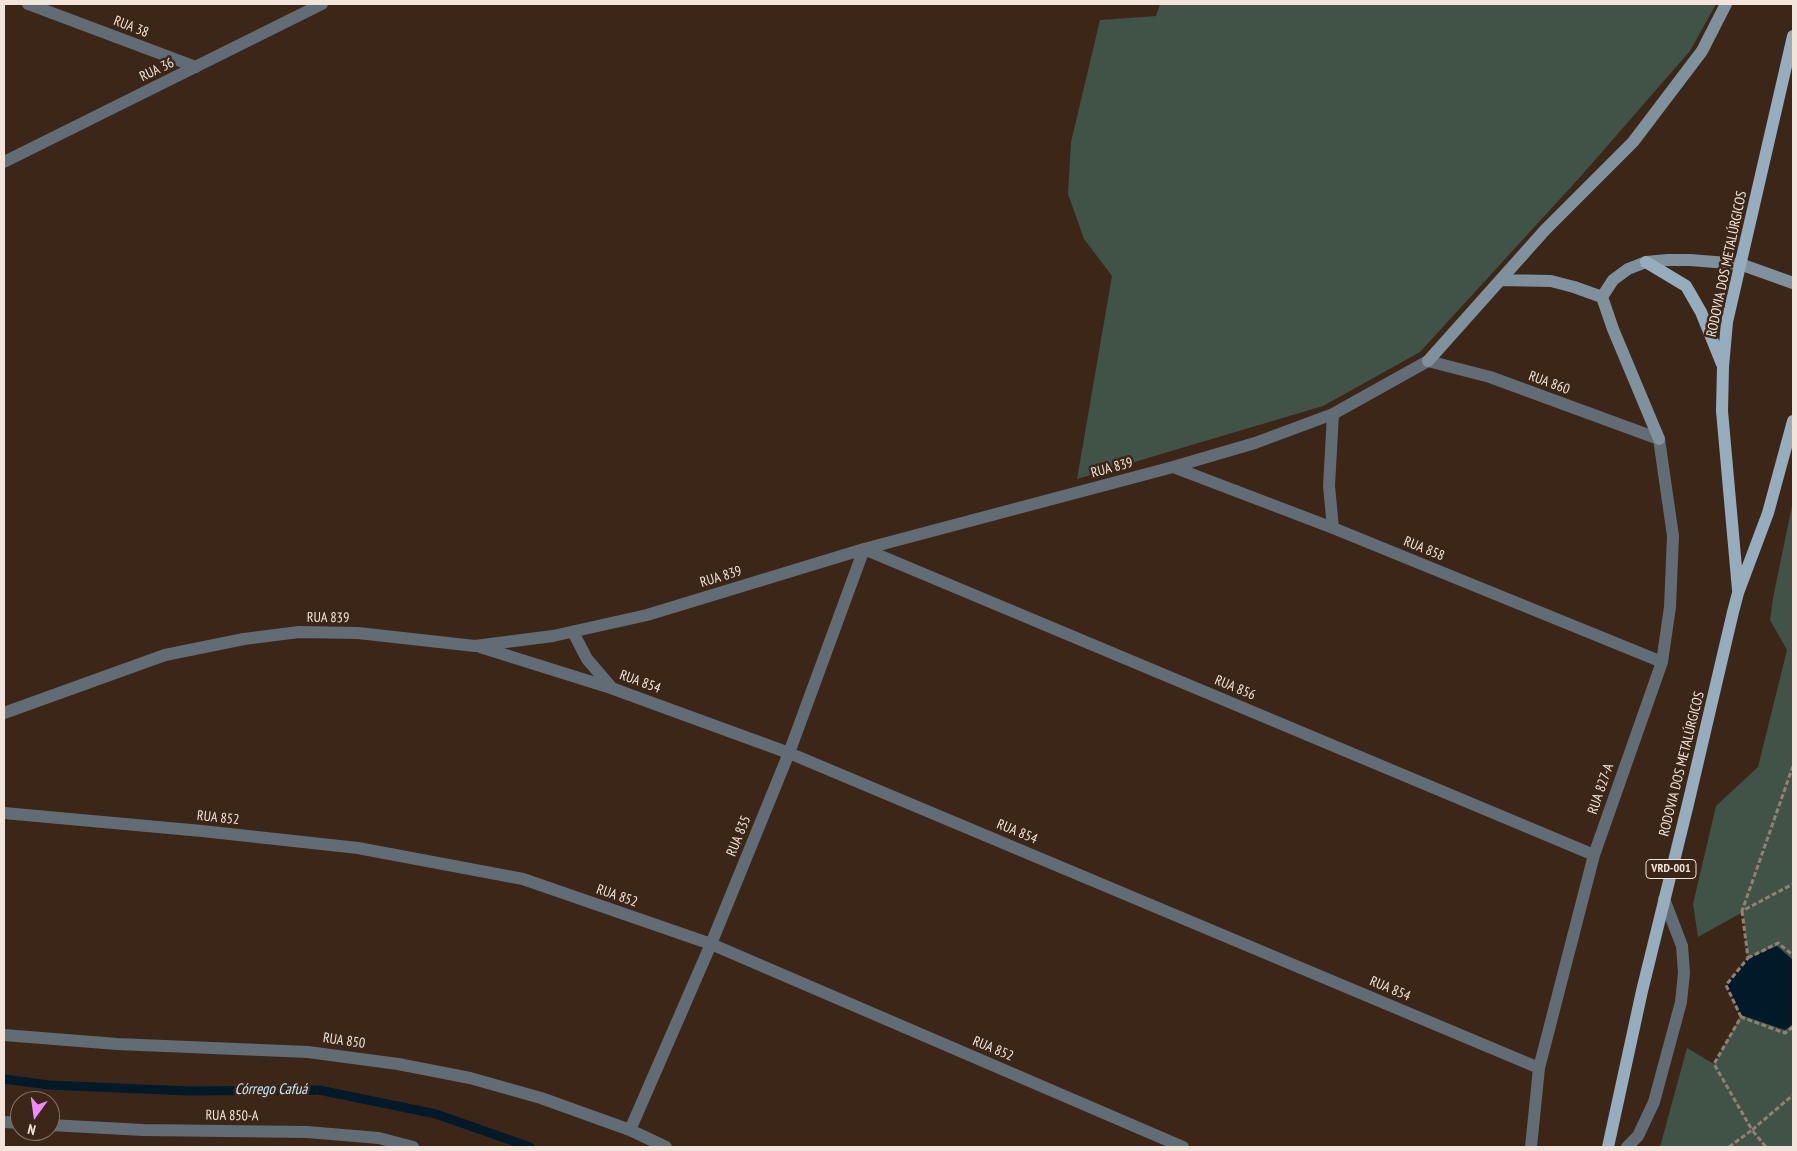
<!DOCTYPE html>
<meta charset="utf-8">
<style>
body{margin:0}
#map{position:relative;width:1797px;height:1151px;overflow:hidden;background:#3b2617;font-family:"PT Sans Narrow",sans-serif}
canvas{display:block}
.frame{position:absolute;inset:0;border:5px solid #f2e4db;pointer-events:none}
.north{position:absolute;left:10px;top:1091px;width:50px;height:50px;box-sizing:border-box;background:#3b2617;border:1px solid #847265;border-radius:50%;rotate:194deg;font-size:14px;font-weight:700;line-height:20px;text-align:center;color:#f2e4db}
.north::after{content:'';display:block;margin:auto;width:18px;height:22px;background:#ed8cf9;clip-path:polygon(50% 0,100% 100%,50% 72%,0 100%)}
</style>
<div id="map">
<canvas width="1797" height="1151"></canvas>
<div class="frame"></div>
<div class="north">N</div>
</div>
<script>
const g = document.querySelector('canvas').getContext('2d');
g.lineJoin = 'round';
function fill(path, color) { g.fillStyle = color; g.fill(path, 'evenodd'); }
const toPath = rows => new Path2D(rows.map(r => 'M' + r).join(''));
function strokePath(path, color, width, dash) { g.strokeStyle = color; g.lineWidth = width; g.lineCap = dash ? 'butt' : 'round'; g.setLineDash(dash || []); g.stroke(path); }
function label(font, color, halo, rows, align = 'center') {
  g.font = font + ' "PT Sans Narrow",sans-serif'; g.lineWidth = 5; g.setLineDash([]); g.textBaseline = 'middle'; g.strokeStyle = halo; g.fillStyle = color; for (const [text, x, y, turn = 0] of rows) {
    g.save(); g.translate(x, y); g.rotate((+turn || 0) * Math.PI / 180); g.textAlign = isNaN(turn) ? turn : align; if (halo) g.strokeText(text, 0, 0); g.fillText(text, 0, 0); g.restore();
  }
}
const green = toPath([
 [1160,4,1716,4,1690,51,1581,176,1420,352,1323,406,1077,479,1112,276,1084,239,1068,194,1071,142,1100,20,1156,16],
 [1793,501,1793,1147,1660,1147,1687,1048,1714,1064,1741,1015,1726,985,1748,958,1743,912,1698,937,1693,904,1716,806,1758,767,1787,650,1770,620,1773,598]
]);
const water = toPath([
 [1777,946,1793,960,1793,1024,1785,1030,1741,1015,1726,985,1748,958]
]);
const stream = toPath([
 [4,1079,49,1085,189,1091,319,1090,436,1114,530,1147]
]);
const path = toPath([
 [1793,766,1742,911,1793,884],
 [1748,958,1778,943,1793,955],
 [1741,1017,1726,985,1748,958,1742,911],
 [1793,1027,1785,1033,1741,1017,1714,1064,1752,1130,1793,1095],
 [1729,1147,1752,1130,1766,1147]
]);
const street = toPath([
 [28,4,196,67],
 [4,162,322,4],
 [1173,467,1333,528,1662,662],
 [1333,528,1329,486,1333,414],
 [573,632,587,659,611,687],
 [480,647,611,688,789,753,1539,1068],
 [4,713,165,655,244,639,299,632,358,633,475,646,553,636,647,615,864,549,1173,467,1255,443,1333,414,1428,361,1490,377,1659,439,1673,536,1670,607,1662,662,1594,855,1539,1068,1531,1147],
 [4,813,202,831,358,848,523,879,711,944,1183,1147],
 [4,1035,117,1044,308,1052,398,1064,470,1078,541,1098,630,1130,666,1147],
 [4,1122,20,1123],
 [50,1125,143,1130,307,1132,379,1138,413,1147],
 [630,1130,711,944,789,753,864,549,1594,855],
 [1627,1147,1638,1136,1654,1102,1681,1002,1684,973,1682,946,1664,899]
]);
const secondary = toPath([
 [1500,280,1551,281,1574,287,1602,297],
 [1602,297,1613,280,1628,269,1646,262,1668,260,1690,260,1740,264,1793,283],
 [1602,297,1613,329,1659,439],
 [1428,361,1545,230,1633,142,1702,51,1726,4]
]);
const primary = toPath([
 [1646,262,1686,286,1701,312,1722,364],
 [1738,590,1722,411,1723,367,1727,322,1793,36],
 [1608,1147,1642,991,1688,804,1733,612,1738,593,1768,513,1793,421]
]);
const shields = [
 [1671,869,50]
];
const shieldNames = [
 ["VRD-001",1671,869]
];
const streetNames = [
 ["RUA 38",131,27,21],
 ["RUA 36",157,70,-26],
 ["RODOVIA DOS METALÚRGICOS",1727,264,-78],
 ["RUA 860",1549,383,20],
 ["RUA 839",1112,468,-15],
 ["RUA 858",1424,549,22],
 ["RUA 839",721,577,-17],
 ["RUA 839",328,618,1],
 ["RUA 854",640,682,20],
 ["RUA 856",1235,688,23],
 ["RODOVIA DOS METALÚRGICOS",1682,764,-76],
 ["RUA 827-A",1601,789,-71],
 ["RUA 852",218,818,6],
 ["RUA 854",1017,832,23],
 ["RUA 835",739,836,-68],
 ["RUA 852",617,896,19],
 ["RUA 854",1390,989,23],
 ["RUA 850",344,1041,8],
 ["RUA 852",993,1049,23],
 ["RUA 850-A",232,1116,1]
];
const waterNames = [
 ["Córrego Cafuá",271,1090]
];
fill(green, '#415347');
fill(water, '#001a2a');
strokePath(stream, '#001a2a', 9);
strokePath(path, '#928074', 3, [5, 2.5]);
strokePath(street, '#616c74', 12);
strokePath(secondary, '#7f919d', 12);
strokePath(primary, '#96adbd', 12);
for (const [x, y, w] of shields) { const box = new Path2D(); box.roundRect(x - w / 2, y - 9.5, w, 19, 4); g.fillStyle = '#3b2617'; g.fill(box); strokePath(box, '#f2e4db', 1); }
label('bold 12px', '#f2e4db', null, shieldNames);
label('14px', '#f2e4db', '#3b2617', streetNames);
label('italic 15px', '#c5e7fd', '#3b2617', waterNames);
</script>
